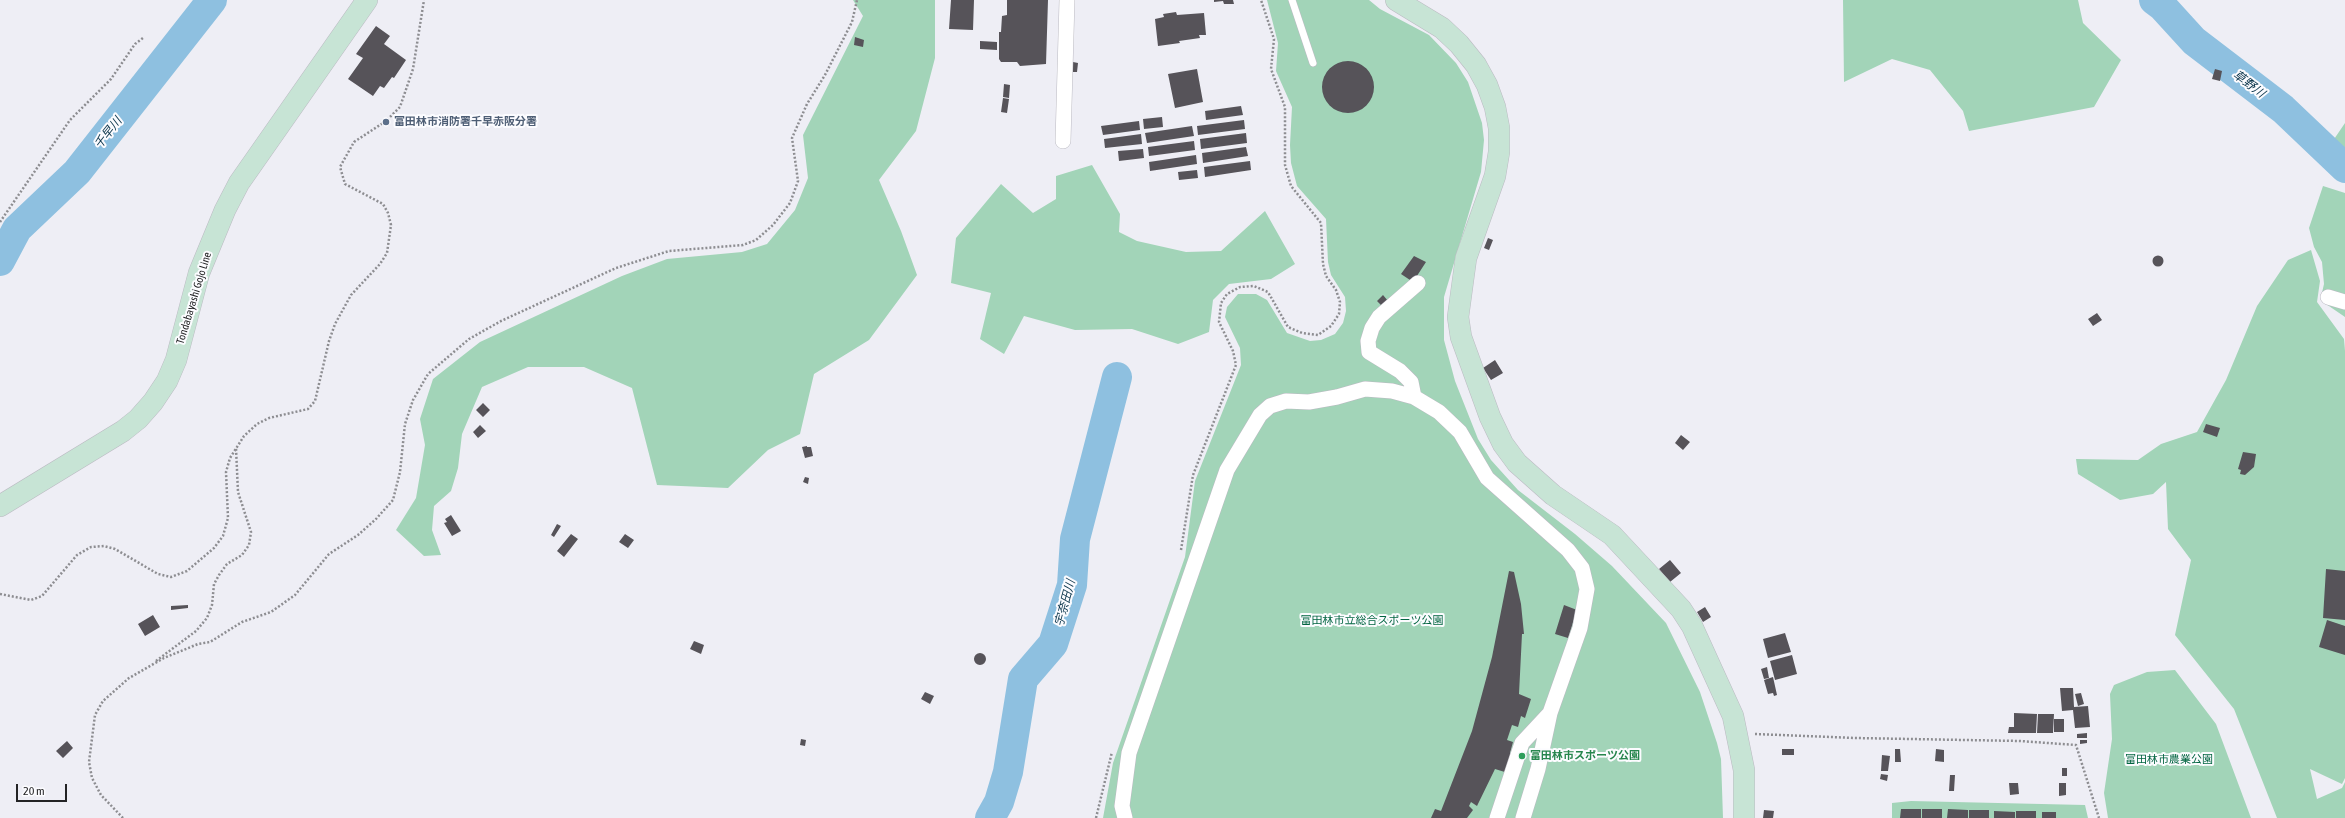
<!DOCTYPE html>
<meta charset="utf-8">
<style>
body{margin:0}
#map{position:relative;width:2345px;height:818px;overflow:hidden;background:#eeeef5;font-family:"Asap Condensed",sans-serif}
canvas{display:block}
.scale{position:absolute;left:16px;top:784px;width:51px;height:18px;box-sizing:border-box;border:2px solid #232325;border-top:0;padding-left:5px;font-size:12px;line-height:14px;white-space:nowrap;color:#232325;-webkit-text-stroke:3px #fcfcff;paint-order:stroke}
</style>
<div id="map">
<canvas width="2345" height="818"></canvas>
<div class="scale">20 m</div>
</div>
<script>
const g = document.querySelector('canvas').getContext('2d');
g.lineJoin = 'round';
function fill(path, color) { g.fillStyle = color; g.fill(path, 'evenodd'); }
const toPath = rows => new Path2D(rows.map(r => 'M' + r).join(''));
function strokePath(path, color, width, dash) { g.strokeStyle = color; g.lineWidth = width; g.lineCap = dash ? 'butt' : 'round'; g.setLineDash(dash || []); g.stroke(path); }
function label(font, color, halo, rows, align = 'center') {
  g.font = font + ' "Asap Condensed","Noto Sans JP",sans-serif'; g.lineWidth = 4; g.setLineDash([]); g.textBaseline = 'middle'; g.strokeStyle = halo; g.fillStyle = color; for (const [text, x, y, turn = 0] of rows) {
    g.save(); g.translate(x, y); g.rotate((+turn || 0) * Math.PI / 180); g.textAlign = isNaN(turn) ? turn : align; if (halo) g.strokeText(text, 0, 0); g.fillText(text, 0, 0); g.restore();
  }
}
const green = toPath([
 [853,0,935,0,935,58,916,131,879,180,901,231,917,275,869,340,814,374,800,434,768,450,728,488,657,485,632,388,584,367,528,367,482,387,462,434,458,468,451,491,434,506,432,530,441,555,424,556,396,530,416,498,425,445,420,419,433,379,480,342,622,276,667,259,742,252,767,244,795,210,808,178,803,135,863,16],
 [1267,0,1369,0,1380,9,1429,35,1456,63,1468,82,1482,123,1484,140,1481,172,1444,297,1444,340,1455,381,1478,439,1491,460,1518,490,1575,534,1612,566,1666,623,1700,692,1717,743,1721,759,1723,818,1103,818,1113,763,1185,557,1195,481,1241,365,1240,348,1225,317,1227,307,1238,294,1256,294,1267,300,1287,333,1310,341,1321,340,1335,334,1343,323,1346,311,1345,297,1331,275,1328,262,1326,219,1297,186,1291,163,1290,145,1292,107,1276,71,1278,43],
 [1843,0,2078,0,2083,23,2121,60,2094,107,1969,131,1963,111,1930,70,1892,59,1844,82],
 [2345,123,2345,165,2326,151],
 [1092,165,1120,214,1119,232,1137,241,1186,252,1221,251,1265,211,1295,264,1271,279,1229,284,1213,300,1209,332,1178,344,1132,329,1075,330,1024,316,1004,354,980,339,991,293,951,283,956,238,1001,184,1033,213,1056,199,1056,176],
 [2323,186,2345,193,2345,317,2326,304,2321,297,2324,284,2322,262,2314,247,2309,228],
 [2311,250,2320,281,2317,302,2344,339,2345,351,2345,778,2342,784,2310,769,2317,799,2342,788,2345,782,2345,818,2277,818,2234,709,2175,635,2191,560,2168,529,2166,482,2153,494,2120,500,2078,474,2076,459,2138,460,2161,444,2197,432,2226,380,2257,306,2288,260],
 [2175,670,2216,724,2251,818,2108,818,2104,793,2112,739,2110,694,2114,685,2147,672],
 [1911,801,2085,805,2088,818,1892,818,1892,803]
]);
const river = toPath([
 [2154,0,2162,6,2194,41,2283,109,2345,168],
 [0,261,17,229,77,172,212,0],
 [990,818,999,802,1008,772,1023,679,1053,644,1072,585,1075,539,1117,377]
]);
const building = toPath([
 [951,0,974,0,973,30,949,29],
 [1007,0,1048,0,1046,64,1020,66,1017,62,1001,62,999,59,999,32,1001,32,1002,16,1007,15],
 [1214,0,1233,0,1234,4,1224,4,1223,1,1214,2],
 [1176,12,1177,15,1204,13,1206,35,1199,35,1200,38,1179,41,1180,43,1158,46,1155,19,1164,17,1163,14],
 [376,26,390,36,384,44,406,60,394,78,392,77,384,88,380,86,373,96,348,79,363,58,356,54],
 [855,37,864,40,863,47,854,45],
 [980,41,997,42,997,50,980,49],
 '1322 87a26 26 0 1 1 52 0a26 26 0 1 1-52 0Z',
 [1073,62,1078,63,1077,72,1073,72],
 [1197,69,1203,102,1175,108,1168,74],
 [2215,69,2222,71,2220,81,2212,79],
 [1004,84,1010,85,1009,98,1003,97],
 [1003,98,1009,99,1007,113,1001,112],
 [1241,106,1243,115,1206,120,1205,111],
 [1162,117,1163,127,1144,129,1143,119],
 [1244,120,1245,129,1198,135,1197,126],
 [1139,121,1140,130,1103,135,1101,126],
 [1192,126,1194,136,1147,143,1145,133],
 [1246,133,1247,143,1201,149,1200,139],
 [1141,134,1142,144,1105,148,1104,139],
 [1194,141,1195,150,1149,156,1148,147],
 [1246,147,1248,156,1203,163,1202,153],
 [1143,149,1144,158,1119,161,1118,151],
 [1196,155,1197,164,1150,171,1149,162],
 [1250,161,1251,170,1205,177,1204,167],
 [1197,170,1198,178,1179,180,1178,172],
 [1488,238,1493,240,1489,250,1484,248],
 '2152.5 261a5.5 5.5 0 1 1 11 0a5.5 5.5 0 1 1-11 0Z',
 [1414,256,1426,262,1413,282,1401,274],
 [1383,295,1388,301,1383,307,1377,301],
 [2097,313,2102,320,2093,326,2088,319],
 [1495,360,1503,373,1491,380,1483,368],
 [483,403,490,410,483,417,476,410],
 [2206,424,2220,428,2217,437,2203,432],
 [480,425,486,431,478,438,473,432],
 [1681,435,1690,442,1683,450,1675,443],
 [807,446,807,447,811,447,813,456,805,458,802,447],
 [2243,452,2256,454,2254,467,2245,475,2240,474,2241,470,2238,469],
 [805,477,809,478,808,484,803,482],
 [451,515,461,531,452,536,444,523,447,522,445,519],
 [557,524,561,526,554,537,551,535],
 [571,534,578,539,564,557,557,551],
 [625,534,634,540,628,548,619,542],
 [1670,560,1681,573,1670,582,1659,569],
 [2326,569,2345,571,2345,620,2323,618],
 [1509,571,1514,572,1521,604,1524,634,1522,634,1519,694,1531,699,1525,718,1521,716,1518,727,1512,725,1507,740,1513,742,1510,753,1514,755,1508,773,1495,769,1477,806,1471,802,1469,806,1473,810,1467,818,1431,818,1435,809,1441,811,1472,731,1492,657],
 [188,605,188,608,171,610,171,606],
 [1564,605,1577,610,1568,638,1555,634],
 [1705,607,1711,617,1703,622,1697,612],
 [153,615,160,627,145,636,138,624],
 [2327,620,2345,626,2345,655,2319,647],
 [1785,633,1791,652,1768,658,1763,639],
 [694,641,704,645,701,654,690,649],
 '974 659a6 6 0 1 1 12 0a6 6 0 1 1-12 0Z',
 [1792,655,1797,674,1775,680,1770,661],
 [1767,667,1769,678,1764,679,1761,669],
 [1773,677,1777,695,1774,696,1773,693,1768,694,1764,680],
 [2060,688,2073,688,2074,707,2088,706,2090,727,2075,728,2073,710,2062,711],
 [925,692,934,696,930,704,921,699],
 [2081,693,2084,704,2078,706,2075,694],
 [2014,713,2037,714,2036,733,2008,733,2009,727,2014,727],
 [2038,714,2054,714,2053,733,2037,733],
 [2054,719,2064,719,2064,732,2054,732],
 [2087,733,2087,738,2077,738,2077,734],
 [801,739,806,740,805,746,800,745],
 [2080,740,2087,740,2087,743,2080,744],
 [67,741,73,748,63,758,56,751],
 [1782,749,1794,749,1794,755,1782,755],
 [1895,749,1900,749,1901,762,1895,762],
 [1936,749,1944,750,1944,762,1935,761],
 [1882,755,1890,756,1888,771,1881,771],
 [2062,768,2067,768,2067,776,2062,776],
 [1881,774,1888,775,1887,781,1880,779],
 [1950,775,1955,775,1954,791,1949,791],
 [2009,783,2018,783,2019,794,2010,795],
 [2059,783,2066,783,2066,795,2059,796],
 [1901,809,1921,809,1921,818,1900,818],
 [1922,809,1942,809,1942,818,1922,818],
 [1948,809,1968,810,1968,818,1947,818],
 [1764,810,1774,811,1773,818,1763,818],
 [1969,810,1989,810,1989,818,1969,818],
 [1994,811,2015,812,2015,818,1994,818],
 [2016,811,2036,811,2036,818,2016,818],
 [2042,812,2056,812,2056,818,2042,818]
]);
const path = toPath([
 [0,222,70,120,111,79,135,44,143,38],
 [1181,550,1193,475,1236,365,1233,351,1219,322,1221,303,1227,294,1240,287,1254,286,1268,292,1288,327,1302,333,1318,335,1331,326,1339,314,1340,302,1336,290,1326,276,1323,264,1321,223,1291,186,1285,165,1285,107,1271,69,1274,39,1261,0],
 [0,594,31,600,42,596,77,555,91,547,104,546,115,549,158,574,171,577,187,571,214,548,223,536,228,518,226,472,230,458,244,436,257,424,269,418,308,409,315,401,329,341,335,324,351,295,380,264,387,253,391,225,388,213,383,204,345,184,340,167,354,142,386,121,400,107,413,69,424,0],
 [156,661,196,631,207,618,212,605,214,584,219,575,227,564,242,555,249,545,251,532,238,492,236,448],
 [1755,734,1856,738,2020,741,2076,745,2099,818],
 [123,818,101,795,92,778,89,762,95,715,103,701,129,678,164,658,198,644,210,642,242,622,271,612,295,595,329,554,358,535,376,519,393,500,400,472,405,424,413,400,428,374,469,339,501,321,616,268,669,251,743,245,756,240,773,225,790,203,798,181,792,138,807,104,825,75,852,22,857,0],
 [1096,818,1112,752]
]);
const lane = toPath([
 [1292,0,1313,63]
]);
const street = toPath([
 [1063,141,1067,0],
 [2328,297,2345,302],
 [1414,397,1411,382,1400,371,1369,352,1368,341,1372,328,1379,317,1418,283],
 [1125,818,1122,806,1129,753,1227,470,1260,415,1270,406,1286,401,1309,402,1337,397,1365,389,1392,391,1414,397,1439,412,1460,432,1487,478,1568,550,1582,568,1587,589,1580,628,1550,713,1538,769,1523,818],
 [1497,818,1522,743,1549,714]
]);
const secondary = toPath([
 [1396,0,1442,28,1459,44,1476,65,1487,85,1495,107,1499,128,1499,152,1495,176,1466,258,1458,317,1461,337,1490,417,1503,444,1517,463,1553,495,1612,535,1681,609,1692,626,1733,716,1744,770,1744,818],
 [0,506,123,431,138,419,153,402,167,381,176,360,199,273,225,210,239,183,367,0]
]);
const markers = [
 [386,122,4,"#5c6f8a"],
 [1522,756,4,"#2e9e5b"]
];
const serviceNames = [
 ["富田林市消防署千早赤阪分署",394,122]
];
const streetNames = [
 ["Tondabayashi Gojo Line",194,298,-73]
];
const parkNames = [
 ["富田林市立総合スポーツ公園",1372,621],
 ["富田林市農業公園",2169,760]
];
const leisureNames = [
 ["富田林市スポーツ公園",1530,756]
];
const waterNames = [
 ["草野川",2249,84,37],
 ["千早川",108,133,-52],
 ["宇奈田川",1065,603,-75]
];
fill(green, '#a2d4b8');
strokePath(river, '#8ec0e0', 30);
fill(building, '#565359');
strokePath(lane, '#bbbac2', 8);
strokePath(street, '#bbbac2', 16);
strokePath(secondary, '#bbbac2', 22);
strokePath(path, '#8d8d91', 2.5, [2, 2]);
strokePath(lane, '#fff', 7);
strokePath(street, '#fff', 15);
strokePath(secondary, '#c7e4d5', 21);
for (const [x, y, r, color] of markers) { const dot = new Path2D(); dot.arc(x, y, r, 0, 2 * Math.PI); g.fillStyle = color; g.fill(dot); strokePath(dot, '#fcfcff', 1.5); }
label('bold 11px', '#4e5e75', '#fcfcff', serviceNames, 'left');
label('11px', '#232325', '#fcfcff', streetNames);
label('11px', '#016440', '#fcfcff', parkNames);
label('bold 11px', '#27864d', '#fcfcff', leisureNames, 'left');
label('italic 12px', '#0b354b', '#fcfcff', waterNames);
</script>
